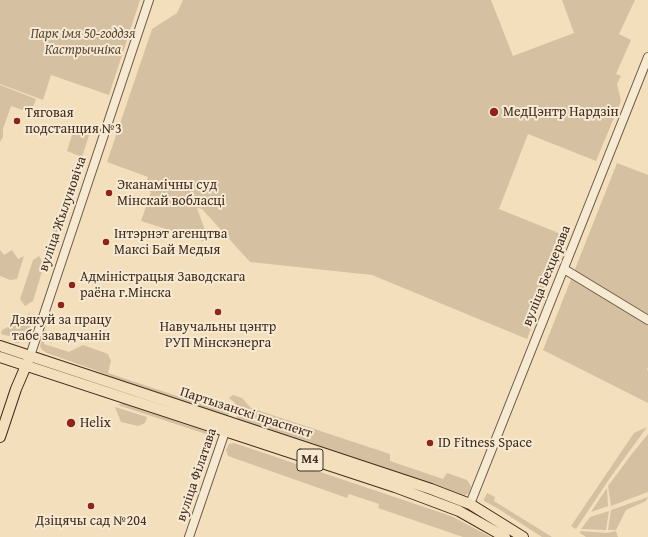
<!DOCTYPE html>
<meta charset="utf-8">
<style>
body{margin:0}
canvas{display:block;background:#f3dfbb}
</style>
<canvas width="648" height="537"></canvas>
<script>
const g = document.querySelector('canvas').getContext('2d');
g.lineJoin = 'round';
function fill(path, color) { g.fillStyle = color; g.fill(path, 'evenodd'); }
const toPath = rows => new Path2D(rows.map(r => 'M' + r).join(''));
function strokePath(path, color, width, dash) { g.strokeStyle = color; g.lineWidth = width; g.lineCap = dash ? 'butt' : 'round'; g.setLineDash(dash || []); g.stroke(path); }
function label(font, color, halo, rows, align = 'center') {
  g.font = font + ' "Gentium Book Plus",serif'; g.lineWidth = 4; g.setLineDash([]); g.textBaseline = 'middle'; g.strokeStyle = halo; g.fillStyle = color; for (const [text, x, y, turn = 0] of rows) {
    g.save(); g.translate(x, y); g.rotate((+turn || 0) * Math.PI / 180); g.textAlign = isNaN(turn) ? turn : align; if (halo) g.strokeText(text, 0, 0); g.fillText(text, 0, 0); g.restore();
  }
}
const green = toPath([
 [0,0,140,0,109,95,51,75,43,100,0,84],
 [183,0,491,0,513,56,574,33,562,0,635,0,619,34,631,40,616,74,621,76,617,84,621,101,596,161,528,134,499,209,566,236,527,339,372,275,250,262,202,209,197,208,207,236,206,239,203,241,141,221,151,192,144,189,148,177,107,162,152,29,177,13],
 [0,85,36,99,31,113,11,106,3,129,3,137,0,142],
 [92,126,82,157,67,151,72,135],
 [617,163,648,175,648,368,647,368,648,371,648,403,543,350],
 [56,222,60,223,50,255,48,256,44,250,47,244,50,244,54,231,51,230,53,224,55,224],
 [0,250,4,255,12,250,18,259,24,256,17,279,10,280,0,276],
 [39,256,44,265,33,301,25,306,20,299,33,260],
 [35,310,27,337,24,341,17,343,0,338,11,341,13,337,1,334,2,330,27,317,30,311,28,320,31,321],
 [45,329,52,343,45,340,44,344,69,352,83,345,108,354,111,361,108,373,216,409,220,404,230,407,230,411,228,416,127,383,95,370,47,353,42,350,40,346],
 [233,395,242,398,251,408,390,454,390,461,443,479,447,473,467,480,471,486,469,493,463,497,237,419,237,408,235,403,229,398],
 [122,403,213,434,212,436,118,405],
 [115,407,147,417,145,423,138,426,121,422],
 [647,427,610,478,576,529,571,526,634,433],
 [648,434,648,492,611,506,608,486,631,455],
 [234,443,451,516,491,537,463,537,378,508,379,504,349,494,347,498,228,456,226,450,229,444],
 [607,488,608,506,591,512],
 [487,493,495,497,494,501,552,537,542,537,497,508,484,501,484,499],
 [648,497,646,501,626,510,616,530,608,530,611,510],
 [609,511,606,530,581,529,590,517],
 [580,531,607,533,616,531,618,537,586,537,580,533]
]);
const minor = toPath([
 [564,269,648,320],
 [30,356,149,0],
 [470,504,648,57],
 [189,537,227,426]
]);
const major = toPath([
 [0,346,431,489,470,504,523,537],
 [0,357,395,487,459,511,505,537],
 [0,437,16,389,28,361]
]);
const markers = [
 [494,112,5,"#8f2418"],
 [17,121,4,"#8f2418"],
 [109,193,4,"#8f2418"],
 [106,242,4,"#8f2418"],
 [72,285,4,"#8f2418"],
 [61,305,4,"#8f2418"],
 [218,312,4,"#8f2418"],
 [71,423,5,"#8f2418"],
 [430,443,4,"#8f2418"],
 [91,506,4,"#8f2418"]
];
const shields = [
 [310,460,26]
];
const shieldNames = [
 ["М4",310,460]
];
const parkNames = [
 ["Парк імя 50-годдзя",83,34],
 ["Кастрычніка",83,50]
];
const poiNames = [
 ["МедЦэнтр Нардзін",503,112],
 ["Тяговая",25,113],
 ["подстанция №3",25,129],
 ["Эканамічны суд",117,185],
 ["Мінскай вобласці",117,201],
 ["Інтэрнэт агенцтва",114,234],
 ["Максі Бай Медыя",114,250],
 ["Адміністрацыя Заводскага",80,277],
 ["раёна г.Мінска",80,293],
 ["Дзякуй за працу",61,320,"center"],
 ["табе завадчанін",61,336,"center"],
 ["Навучальны цэнтр",218,327,"center"],
 ["РУП Мінскэнерга",218,343,"center"],
 ["Helix",80,423],
 ["ID Fitness Space",438,443],
 ["Дзіцячы сад №204",91,521,"center"]
];
const streetNames = [
 ["вуліца Жылуновіча",63,214,-71],
 ["вуліца Бехцерава",547,276,-68],
 ["Партызанскі праспект",246,413,18],
 ["вуліца Філатава",197,475,-71]
];
fill(green, '#d5c1a1');
strokePath(minor, '#6e5947', 10);
strokePath(major, '#422c20', 12);
strokePath(minor, '#f7ead3', 8);
strokePath(major, '#f3dfbb', 10);
for (const [x, y, r, color] of markers) { const dot = new Path2D(); dot.arc(x, y, r, 0, 2 * Math.PI); g.fillStyle = color; g.fill(dot); strokePath(dot, '#f7ead3', 1.5); }
for (const [x, y, w] of shields) { const box = new Path2D(); box.roundRect(x - w / 2, y - 11, w, 22, 3); g.fillStyle = '#f7ead3'; g.fill(box); strokePath(box, '#422c20', 1); }
label('bold 13px', '#422c20', null, shieldNames);
label('italic 14px', '#5f4a3a', '#f7ead3', parkNames);
label('14px', '#422c20', '#f7ead3', poiNames, 'left');
label('14px', '#422c20', '#f7ead3', streetNames);
</script>
